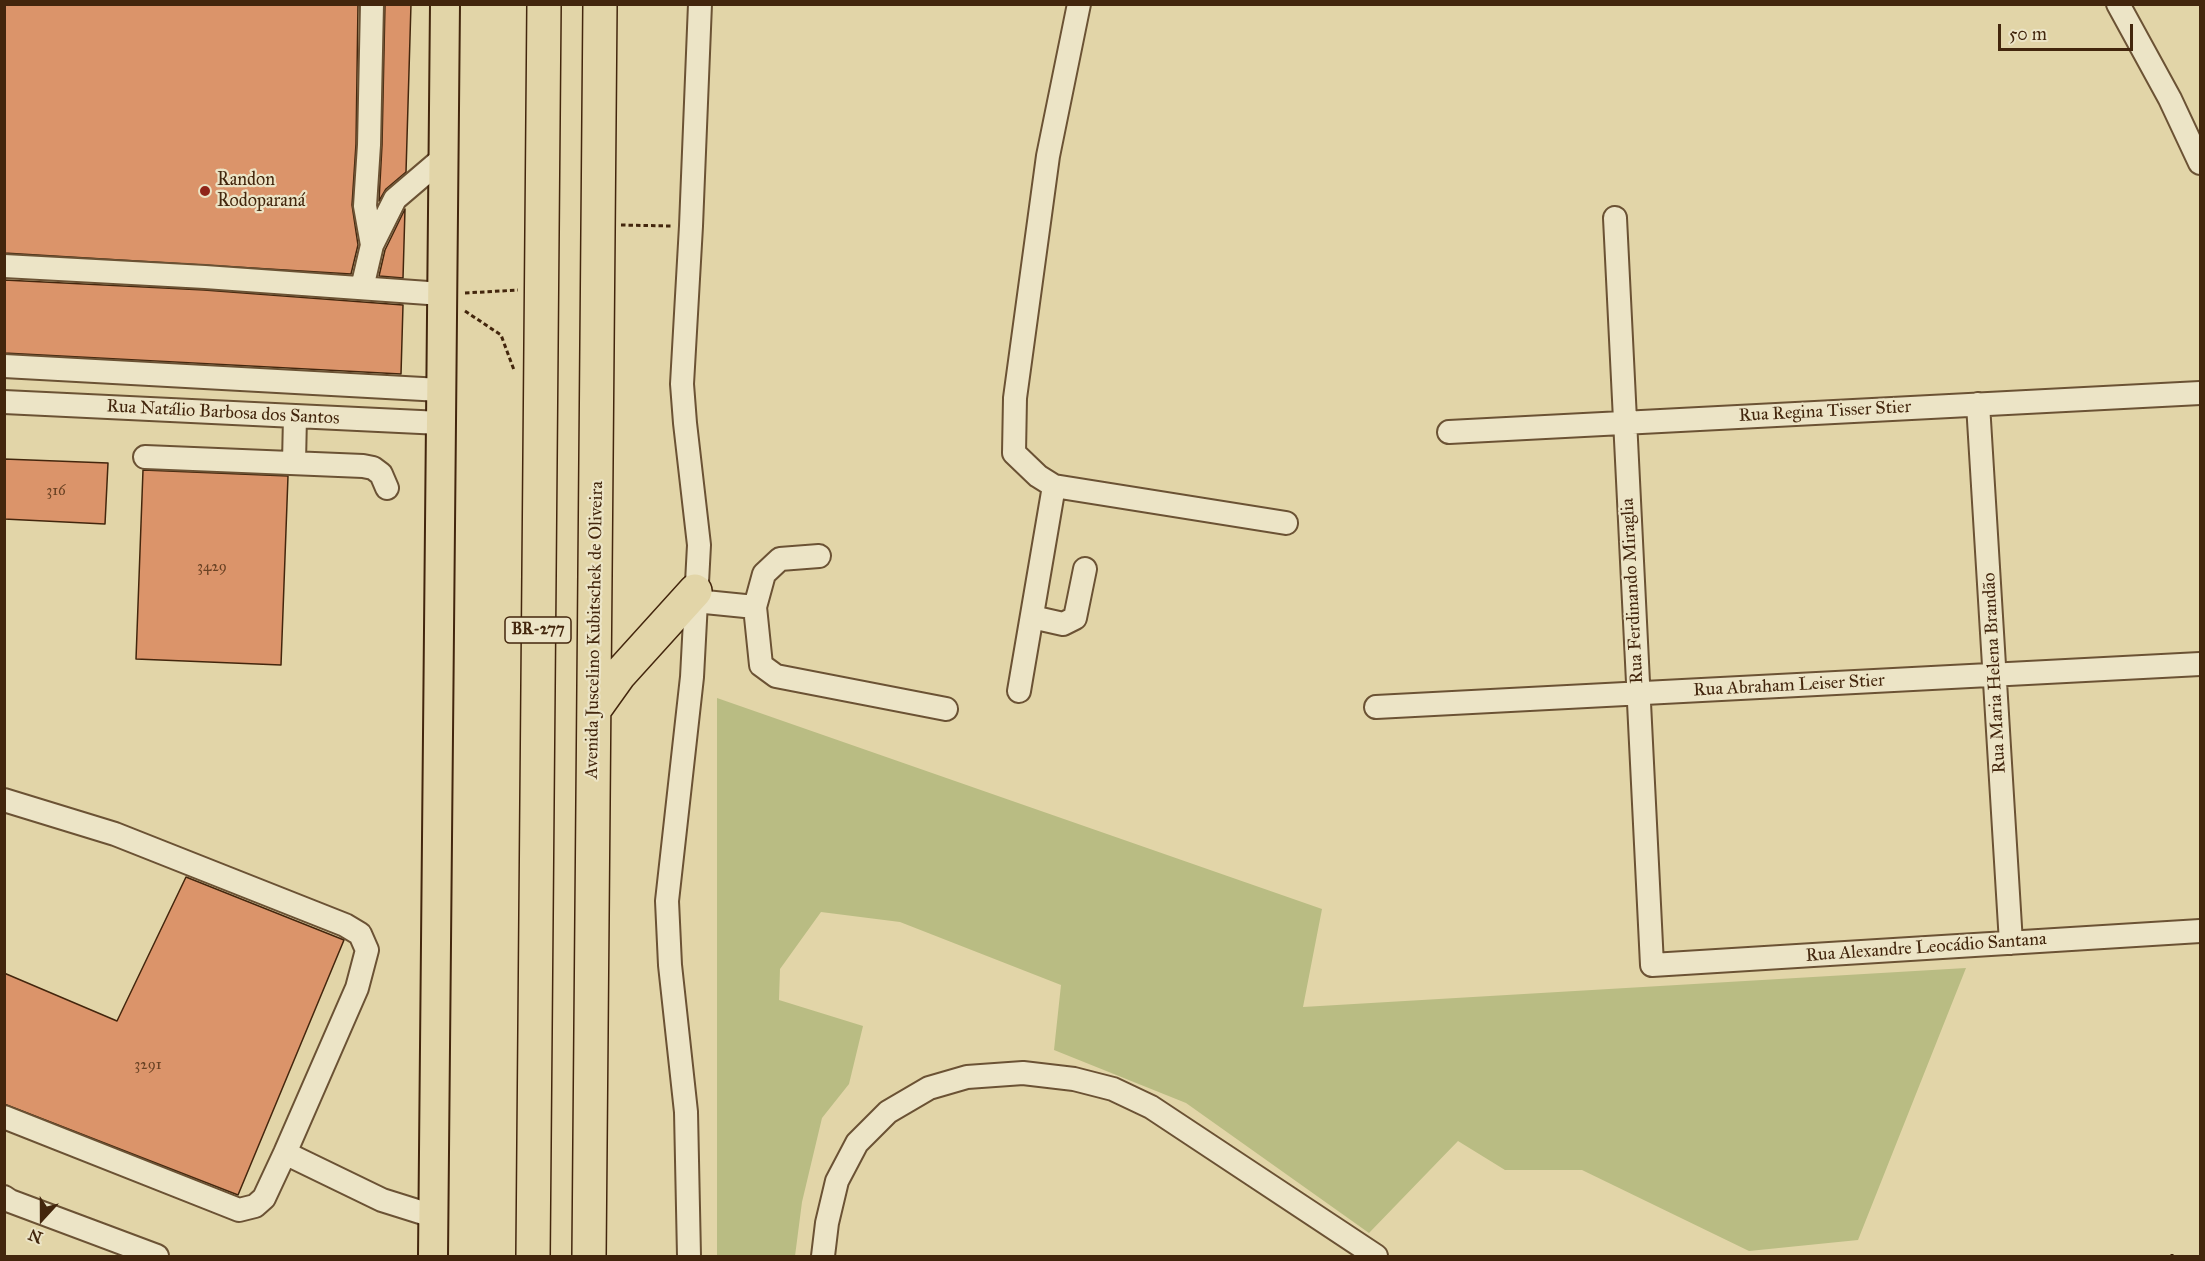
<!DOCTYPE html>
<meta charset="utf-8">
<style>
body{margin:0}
#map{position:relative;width:2205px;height:1261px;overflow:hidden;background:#e2d5a8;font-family:"IM FELL Great Primer",serif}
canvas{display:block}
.frame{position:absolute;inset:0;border:6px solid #43260d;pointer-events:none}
.north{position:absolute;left:12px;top:1189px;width:60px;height:60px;-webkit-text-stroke:4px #ece4c6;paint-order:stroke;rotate:201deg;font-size:16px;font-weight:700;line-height:24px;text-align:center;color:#43260d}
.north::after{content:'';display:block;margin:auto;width:21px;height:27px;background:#43260d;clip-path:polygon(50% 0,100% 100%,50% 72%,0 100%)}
.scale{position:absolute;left:1998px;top:24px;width:135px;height:27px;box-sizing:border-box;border:3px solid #43260d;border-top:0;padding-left:8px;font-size:18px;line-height:21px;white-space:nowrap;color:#43260d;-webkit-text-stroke:4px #ece4c6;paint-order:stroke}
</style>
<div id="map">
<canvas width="2205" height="1261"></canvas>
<div class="frame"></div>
<div class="north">N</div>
<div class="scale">50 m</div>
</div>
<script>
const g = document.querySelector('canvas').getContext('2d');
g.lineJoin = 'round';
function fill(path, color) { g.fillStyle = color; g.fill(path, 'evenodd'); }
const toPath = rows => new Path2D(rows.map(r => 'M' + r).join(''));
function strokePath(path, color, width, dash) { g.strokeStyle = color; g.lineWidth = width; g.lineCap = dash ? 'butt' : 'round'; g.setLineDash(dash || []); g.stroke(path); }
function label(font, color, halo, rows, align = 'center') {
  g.font = font + ' "IM FELL Great Primer",serif'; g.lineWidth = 4.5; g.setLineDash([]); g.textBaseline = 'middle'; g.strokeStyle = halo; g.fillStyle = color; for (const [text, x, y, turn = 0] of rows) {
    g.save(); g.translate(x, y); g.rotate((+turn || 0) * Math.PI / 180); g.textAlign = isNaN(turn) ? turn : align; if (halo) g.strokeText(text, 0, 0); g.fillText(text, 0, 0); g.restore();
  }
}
const green = toPath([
 [717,698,1322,909,1303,1007,1966,968,1858,1240,1749,1251,1582,1170,1505,1170,1458,1141,1369,1233,1186,1103,1054,1050,1061,985,900,922,821,912,780,969,779,1000,863,1026,849,1084,822,1118,802,1202,795,1256,717,1256]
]);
const building = toPath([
 [4,4,358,4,356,144,352,205,358,245,351,274,4,253,4,4],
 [385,4,411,4,406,172,386,189,379,201,382,145,385,4],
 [405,209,403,278,379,276,385,250,405,209],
 [4,280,204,290,403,305,401,374,4,353,4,280],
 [4,459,108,463,105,524,4,519,4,459],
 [143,470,288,476,281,665,136,659,143,470],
 [186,877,344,940,238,1195,4,1104,4,973,117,1021,186,877]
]);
const path = toPath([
 [621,225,672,226],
 [465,293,518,290],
 [465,311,501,335,514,370],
 [2172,1256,2172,1254]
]);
const minor = toPath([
 [372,4,369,145,365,206,372,245],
 [1079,4,1048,156,1015,398,1014,453,1038,476,1054,486,1286,523],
 [2118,4,2170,99,2200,163],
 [1615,218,1652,965,2200,931],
 [4,266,205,277,442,294],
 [362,288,372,245,395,199,443,158],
 [4,366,441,390],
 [4,402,441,423],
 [1978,404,2011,943],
 [1449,432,2200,393],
 [145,457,363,466,373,468,381,474,387,488],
 [294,463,295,416],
 [819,556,780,559,764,574,755,607,761,665,776,676,946,709],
 [695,601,755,607],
 [1032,617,1063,624,1075,618,1085,569],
 [1019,691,1054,486],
 [1376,707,2200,664],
 [4,800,115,834,345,925,360,934,367,950,357,988,285,1153,264,1198,255,1206,239,1210,4,1117],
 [285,1153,382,1200,433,1216],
 [4,1197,10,1201,157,1256],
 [689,1256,686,1112,670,965,667,901,692,677,699,545,685,423,682,384,691,226,700,4],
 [823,1256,827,1223,837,1181,857,1143,888,1112,929,1088,967,1077,1023,1073,1074,1079,1113,1089,1151,1107,1376,1256]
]);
const major = toPath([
 [433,1256,445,4]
]);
const highway = toPath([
 [594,710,619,675,695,591],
 [533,1256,544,4],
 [589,1256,600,4]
]);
const markers = [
 [205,191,6,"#8f2418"]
];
const numberNames = [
 ["316",56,491],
 ["3429",212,567],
 ["3291",148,1065]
];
const shields = [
 [538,630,66]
];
const shieldNames = [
 ["BR-277",538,630]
];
const poiNames = [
 ["Randon",217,181],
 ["Rodoparaná",217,202]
];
const streetNames = [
 ["Rua Regina Tisser Stier",1825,412,-3],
 ["Rua Natálio Barbosa dos Santos",223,413,3],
 ["Rua Ferdinando Miraglia",1633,591,-93],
 ["Avenida Juscelino Kubitschek de Oliveira",595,630,-89],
 ["Rua Maria Helena Brandão",1995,673,-93],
 ["Rua Abraham Leiser Stier",1789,686,-3],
 ["Rua Alexandre Leocádio Santana",1926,948,-4]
];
fill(green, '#b9bc83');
fill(building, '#db946a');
strokePath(building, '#43260d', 1.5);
strokePath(minor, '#6b5234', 26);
strokePath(major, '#43260d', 32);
strokePath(highway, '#43260d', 36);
strokePath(path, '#43260d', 3, [4.5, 3]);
strokePath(minor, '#ece4c6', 22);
strokePath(major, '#e2d5a8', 28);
strokePath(highway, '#e2d5a8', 33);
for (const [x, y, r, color] of markers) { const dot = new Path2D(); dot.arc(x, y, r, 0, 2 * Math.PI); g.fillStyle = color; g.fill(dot); strokePath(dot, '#ece4c6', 2); }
label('15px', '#694224', null, numberNames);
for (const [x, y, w] of shields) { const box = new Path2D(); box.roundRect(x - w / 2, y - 13, w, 26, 4.5); g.fillStyle = '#ece4c6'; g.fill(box); strokePath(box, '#43260d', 1.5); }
label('bold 16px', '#43260d', null, shieldNames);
label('18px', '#43260d', '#ece4c6', poiNames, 'left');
label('18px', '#43260d', '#ece4c6', streetNames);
</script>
